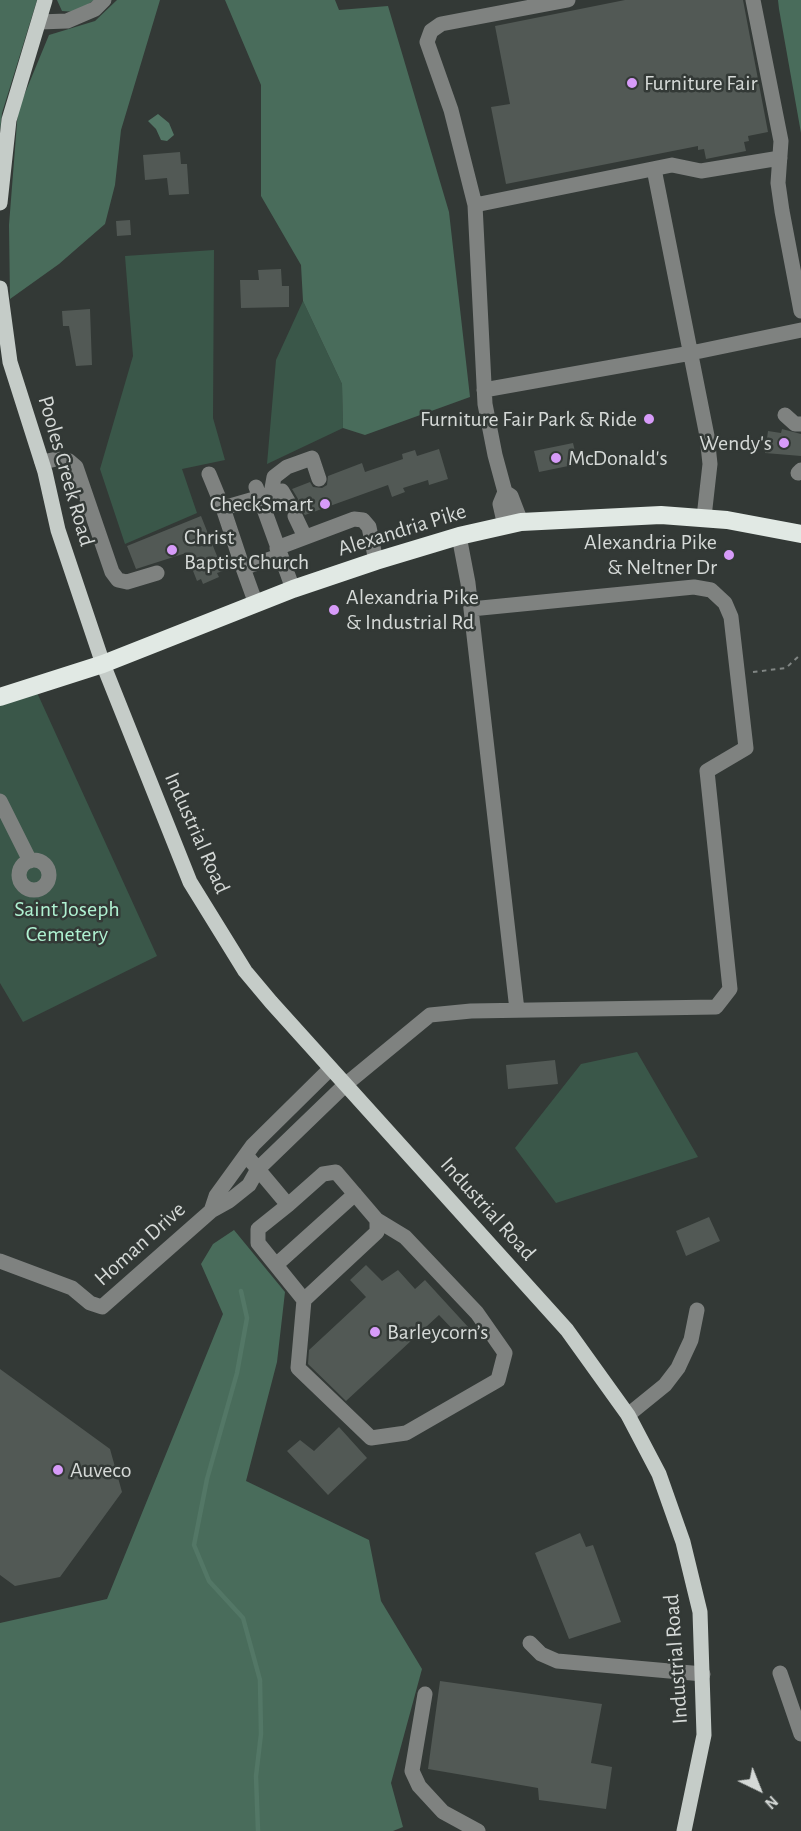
<!DOCTYPE html>
<meta charset="utf-8">
<style>
body{margin:0}
#map{position:relative;width:801px;height:1831px;overflow:hidden;background:#333936;font-family:"Alegreya Sans",sans-serif}
canvas{display:block}
.north{position:absolute;left:729px;top:1759px;width:60px;height:60px;-webkit-text-stroke:4px #333936;paint-order:stroke;rotate:137deg;font-size:16px;font-weight:700;line-height:24px;text-align:center;color:#d5d9d7}
.north::after{content:'';display:block;margin:auto;width:21px;height:27px;background:#d5d9d7;clip-path:polygon(50% 0,100% 100%,50% 72%,0 100%)}
</style>
<div id="map">
<canvas width="801" height="1831"></canvas>
<div class="north">N</div>
</div>
<script>
const g = document.querySelector('canvas').getContext('2d');
g.lineJoin = 'round';
function fill(path, color) { g.fillStyle = color; g.fill(path, 'evenodd'); }
const toPath = rows => new Path2D(rows.map(r => 'M' + r).join(''));
function strokePath(path, color, width, dash) { g.strokeStyle = color; g.lineWidth = width; g.lineCap = dash ? 'butt' : 'round'; g.setLineDash(dash || []); g.stroke(path); }
function label(font, color, halo, rows, align = 'center') {
  g.font = font + ' "Alegreya Sans",sans-serif'; g.lineWidth = 5; g.setLineDash([]); g.textBaseline = 'middle'; g.strokeStyle = halo; g.fillStyle = color; for (const [text, x, y, turn = 0] of rows) {
    g.save(); g.translate(x, y); g.rotate((+turn || 0) * Math.PI / 180); g.textAlign = isNaN(turn) ? turn : align; if (halo) g.strokeText(text, 0, 0); g.fillText(text, 0, 0); g.restore();
  }
}
const green = toPath([
 [214,250,213,418,225,460,182,469,197,513,125,544,100,469,133,356,125,256],
 [303,301,342,384,343,428,267,464,276,360],
 [34,686,157,956,23,1022,0,983,0,697],
 [637,1052,698,1157,556,1203,515,1148,581,1064]
]);
const forest = toPath([
 [0,0,37,0,2,113,0,132],
 [57,0,94,0,77,12,62,11],
 [117,0,160,0,121,130,115,185,105,224,59,264,10,299,9,225,18,110,49,35,95,21],
 [225,0,335,0,339,10,388,6,449,212,470,397,365,435,343,428,342,384,303,301,301,265,261,196,261,85],
 [778,0,801,0,801,133,779,9],
 [234,1230,285,1292,277,1362,246,1481,369,1540,381,1601,422,1669,391,1783,403,1827,393,1831,0,1831,0,1623,107,1599,223,1314,201,1264,213,1244]
]);
const water = toPath([
 [158,114,169,123,174,135,167,141,161,140,156,129,148,121]
]);
const stream = toPath([
 [241,1291,247,1318,237,1373,207,1479,194,1545,209,1581,243,1618,260,1680,261,1734,256,1776,258,1831]
]);
const building = toPath([
 [625,0,743,0,768,132,748,136,749,141,744,142,746,151,706,159,704,149,698,150,698,146,506,184,491,107,510,104,495,26],
 [180,152,181,164,187,164,189,194,169,195,167,178,145,180,143,155],
 [130,220,131,235,117,236,116,221],
 [281,269,282,286,289,286,289,307,241,308,240,280,259,280,258,270],
 [90,309,92,365,76,366,69,326,63,326,62,311],
 [782,429,801,434,801,456,765,453,768,431,781,433],
 [573,443,578,464,539,472,534,451],
 [439,449,448,479,429,485,428,480,403,488,405,492,392,497,388,485,305,515,298,507,298,499,292,489,310,482,313,487,322,488,327,485,328,476,362,463,365,472,403,459,402,454,415,450,417,456],
 [201,516,223,571,217,573,219,577,203,584,201,579,197,581,186,553,136,569,127,546],
 [555,1060,558,1084,508,1089,506,1065],
 [709,1217,720,1241,686,1256,676,1231],
 [366,1265,382,1281,398,1270,415,1289,425,1280,469,1328,460,1337,439,1315,346,1401,308,1364,309,1350,366,1297,350,1280],
 [0,1369,110,1449,122,1492,60,1577,15,1586,0,1575],
 [339,1427,367,1458,328,1495,287,1451,300,1440,314,1451],
 [580,1533,586,1547,593,1545,621,1622,569,1639,535,1553],
 [440,1681,602,1704,591,1763,612,1767,606,1809,539,1800,538,1788,428,1769]
]);
const path = toPath([
 [753,672,786,668,801,654]
]);
const minor = toPath([
 [753,0,781,141,778,183,782,211,801,311],
 [39,22,67,21,95,9,104,0],
 [654,169,707,436,710,464,704,517],
 [475,205,672,165,701,171,780,158],
 [484,390,691,353,801,330],
 [785,415,795,424,801,424],
 [42,462,57,459,69,461,76,467,112,572,118,580,127,582,157,573],
 [798,473,801,470],
 [209,474,223,508,243,568,279,556],
 [256,487,293,589],
 [505,492,495,455,485,404,475,205,451,110,427,42,431,31,441,24,568,0],
 [271,494,274,477,287,467,312,458,319,479],
 [223,508,282,491,289,503],
 [295,516,305,537],
 [505,526,500,504,505,492,511,496,521,522],
 [459,536,468,583,517,1010],
 [277,548,354,519,363,520,369,527,376,561],
 [243,568,256,604],
 [0,801,30,861],
 '19 875a15 15 0 1 1 30 0a15 15 0 1 1-30 0Z',
 [246,1155,288,1205,323,1174,336,1172,377,1220,377,1232,304,1300,298,1368,371,1438,406,1433,498,1380,505,1353,477,1313,405,1237,377,1220],
 [288,1205,258,1229,258,1243,304,1300],
 [211,1211,216,1196,253,1145,330,1069],
 [0,1261,72,1288,90,1303,102,1307,211,1211,229,1201,249,1185,258,1169,345,1085,430,1015,471,1011,716,1007,730,989,707,771,746,748,731,617,725,603,711,590,694,587,471,609],
 [276,1265,355,1194],
 [628,1415,665,1385,678,1368,691,1340,697,1310],
 [530,1643,541,1654,557,1661,703,1674],
 [780,1673,801,1734],
 [425,1694,412,1771,419,1786,443,1812,478,1831]
]);
const major = toPath([
 [0,203,9,120,45,0],
 [0,288,10,362,45,472,58,530,103,664,190,882,245,971,271,1002,567,1330,628,1415,659,1474,683,1542,700,1612,704,1735,684,1831]
]);
const highway = toPath([
 [0,697,103,664,293,589,376,561,459,536,521,522,661,515,727,520,801,534]
]);
const markers = [
 [632,83,6,"#d79bf9"],
 [649,419,6,"#d79bf9"],
 [784,443,6,"#d79bf9"],
 [556,458,6,"#d79bf9"],
 [325,504,6,"#d79bf9"],
 [172,550,6,"#d79bf9"],
 [729,555,6,"#d79bf9"],
 [334,610,6,"#d79bf9"],
 [375,1332,6,"#d79bf9"],
 [58,1470,6,"#d79bf9"]
];
const poiNames = [
 ["Furniture Fair",644,83],
 ["Furniture Fair Park & Ride",637,419,"right"],
 ["Wendy's",772,443,"right"],
 ["McDonald's",568,458],
 ["CheckSmart",313,504,"right"],
 ["Christ",184,537],
 ["Baptist Church",184,562],
 ["Alexandria Pike",717,542,"right"],
 ["& Neltner Dr",717,567,"right"],
 ["Alexandria Pike",346,597],
 ["& Industrial Rd",346,622],
 ["Barleycorn’s",387,1332],
 ["Auveco",70,1470]
];
const streetNames = [
 ["Pooles Creek Road",66,471,74],
 ["Alexandria Pike",402,530,-17],
 ["Industrial Road",197,833,66],
 ["Industrial Road",488,1209,48],
 ["Homan Drive",140,1244,-42],
 ["Industrial Road",676,1659,-94]
];
const parkNames = [
 ["Saint Joseph",67,909],
 ["Cemetery",67,934]
];
fill(green, '#3a5749');
fill(forest, '#496c5b');
fill(water, '#537766');
strokePath(stream, '#537766', 4.5);
fill(building, '#525955');
strokePath(path, '#818684', 2, [4.5, 4.5]);
strokePath(minor, '#7f8280', 15);
strokePath(major, '#c5ccc8', 15);
strokePath(highway, '#e1e9e4', 18);
for (const [x, y, r, color] of markers) { const dot = new Path2D(); dot.arc(x, y, r, 0, 2 * Math.PI); g.fillStyle = color; g.fill(dot); strokePath(dot, '#333936', 2); }
label('22px', '#d5d9d7', '#333936', poiNames, 'left');
label('22px', '#d5d9d7', '#333936', streetNames);
label('22px', '#aff1d1', '#333936', parkNames);
</script>
